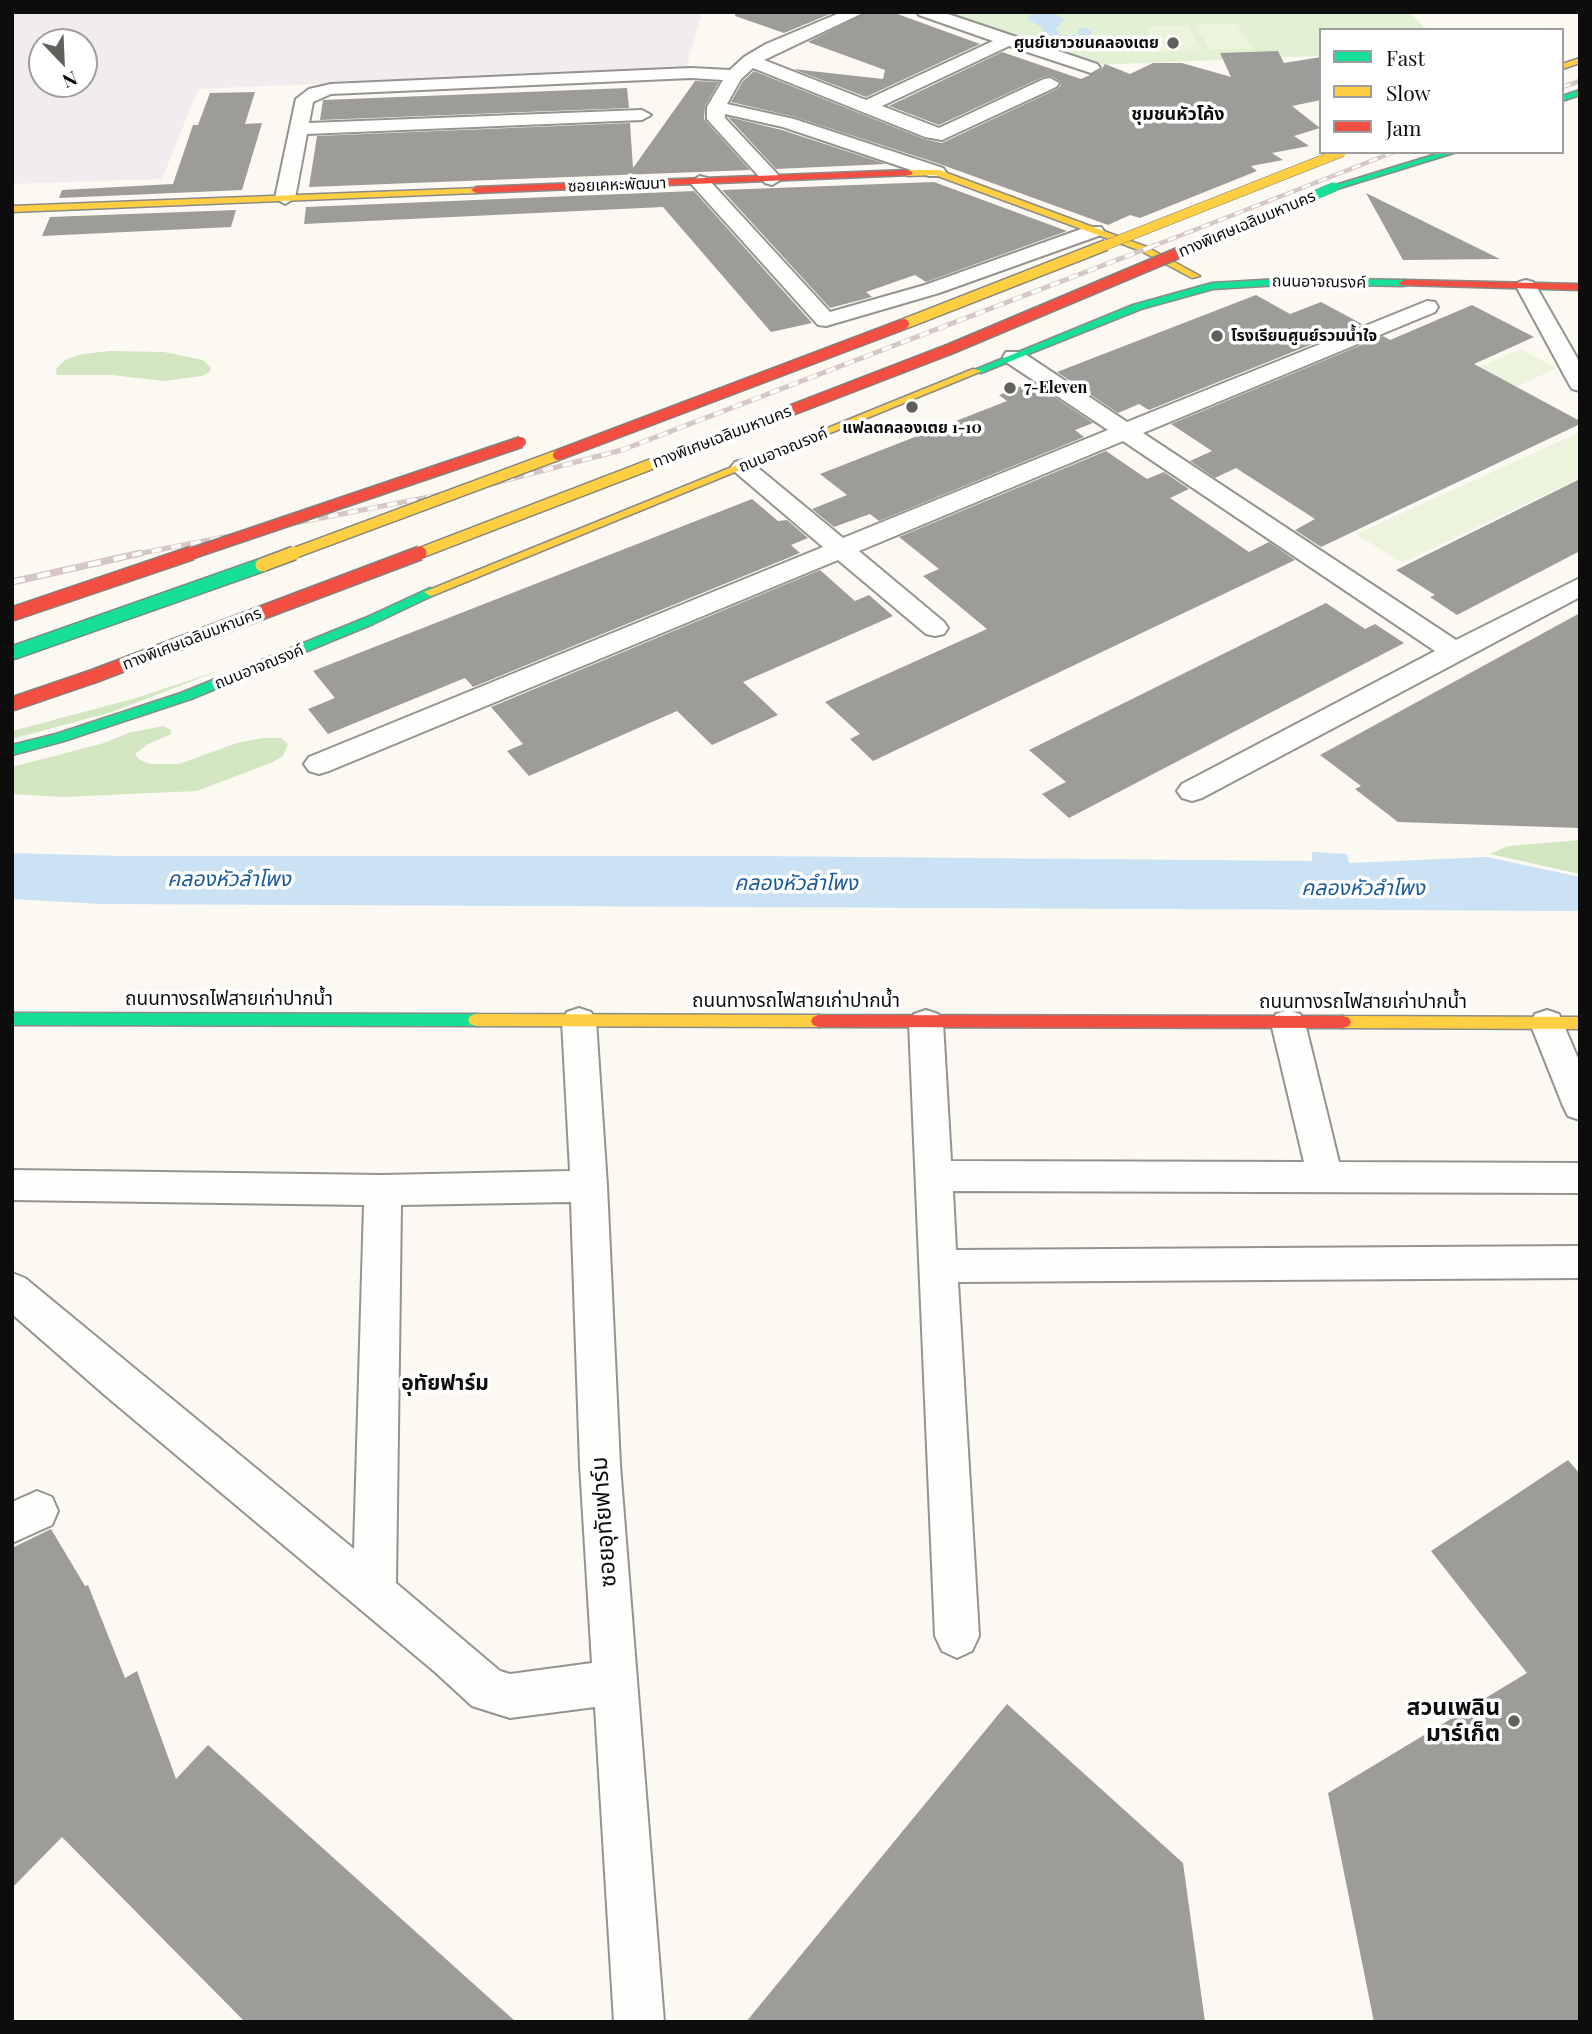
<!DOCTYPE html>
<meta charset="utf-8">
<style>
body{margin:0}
#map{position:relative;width:1592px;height:2034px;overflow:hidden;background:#fbf9f2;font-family:"Playfair Display",serif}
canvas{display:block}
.frame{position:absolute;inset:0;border:14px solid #0d0d0d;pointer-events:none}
.legend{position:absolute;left:1319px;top:28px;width:245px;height:126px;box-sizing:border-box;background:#fff;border:2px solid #9e9e9e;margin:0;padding:9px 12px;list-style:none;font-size:21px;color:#0d0d0d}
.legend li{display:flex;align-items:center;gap:14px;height:35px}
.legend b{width:35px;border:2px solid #9e9e9e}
.north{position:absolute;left:28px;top:28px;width:70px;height:70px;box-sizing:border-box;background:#fff;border:2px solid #9e9e9e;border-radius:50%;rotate:157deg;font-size:19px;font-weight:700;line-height:28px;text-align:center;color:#0d0d0d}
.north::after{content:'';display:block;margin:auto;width:24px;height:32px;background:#60605d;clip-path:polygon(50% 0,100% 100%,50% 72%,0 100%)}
</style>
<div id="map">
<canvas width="1592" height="2034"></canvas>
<div class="frame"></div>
<ul class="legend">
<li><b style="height:9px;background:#16e098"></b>Fast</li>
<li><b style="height:9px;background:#ffcf43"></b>Slow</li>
<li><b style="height:9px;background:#f24e42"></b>Jam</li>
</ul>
<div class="north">N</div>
</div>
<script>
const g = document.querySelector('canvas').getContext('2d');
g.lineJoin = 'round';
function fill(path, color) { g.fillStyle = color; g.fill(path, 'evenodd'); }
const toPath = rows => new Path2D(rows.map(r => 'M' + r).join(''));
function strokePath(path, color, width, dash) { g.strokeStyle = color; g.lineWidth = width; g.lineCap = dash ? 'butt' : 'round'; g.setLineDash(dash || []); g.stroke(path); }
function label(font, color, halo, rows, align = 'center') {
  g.font = font + ' "Playfair Display","Noto Sans Thai",serif'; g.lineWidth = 7; g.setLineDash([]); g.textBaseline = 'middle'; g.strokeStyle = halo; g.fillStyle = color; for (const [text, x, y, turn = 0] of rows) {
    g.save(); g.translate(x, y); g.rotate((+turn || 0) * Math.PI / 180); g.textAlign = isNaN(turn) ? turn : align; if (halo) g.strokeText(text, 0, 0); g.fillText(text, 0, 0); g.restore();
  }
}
const industrial = toPath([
 [12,12,702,12,686,68,198,89,162,179,12,184],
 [42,42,84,42,84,84,42,84]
]);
const green = toPath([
 [934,12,1410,12,1426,30,1321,30,1321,56,1092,65]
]);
const forest = toPath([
 [110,351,164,352,203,360,211,368,209,372,202,376,163,381,112,375,57,375,56,369,65,360,82,354],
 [221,670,112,712,12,739,12,731,136,698],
 [163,726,171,730,171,734,148,744,135,754,140,760,150,764,179,764,237,743,262,738,281,738,288,744,283,756,273,762,197,791,63,797,12,794,12,767,104,743,128,733],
 [1580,840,1580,874,1490,854,1508,846]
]);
const pitch = toPath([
 [1237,24,1253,49,1210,50,1194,25],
 [1188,25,1203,51,1159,52,1145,27],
 [1520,349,1557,368,1499,395,1462,375],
 [1580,432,1580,478,1402,563,1356,534]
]);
const water = toPath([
 [1042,12,1056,14,1064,20,1056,29,1061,35,1079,35,1078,29,1086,28,1092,32,1091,38,1100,45,1086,46,1081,38,1062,39,1044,34,1043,28,1027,19,1030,15],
 [1312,852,1347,854,1349,863,1487,857,1580,877,1580,911,101,904,12,899,12,853,122,856,756,856,1312,861]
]);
const building = toPath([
 [736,12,835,12,784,33,735,16],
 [867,12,892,12,980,44,866,97,793,69,883,79,885,70,808,42],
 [1278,51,1284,63,1321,57,1321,100,1292,106,1320,128,1294,136,1309,146,1272,153,1283,160,1251,166,1257,171,1140,218,1130,215,1108,225,937,163,795,117,731,102,743,81,754,71,924,139,942,143,1057,89,1061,85,1060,81,1051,76,1043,77,939,125,889,106,1002,52,1081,79,1101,70,1105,64,1130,74,1153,63,1182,63,1231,77,1220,53],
 [695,81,719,82,705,106,704,119,750,170,309,187,317,136,630,123,633,168],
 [627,88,629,108,320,120,323,100],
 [255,92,245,124,262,123,242,190,59,198,62,190,173,184,193,125,198,125,210,93],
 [728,117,782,130,886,164,776,169],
 [934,182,1067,231,926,282,915,275,866,292,872,297,830,308,722,190],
 [694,191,812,323,771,332,663,207,304,224,306,207],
 [1366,193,1500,259,1403,260],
 [236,210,231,227,42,236,50,217],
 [1256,295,1290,314,1321,302,1362,324,1149,410,1139,404,1118,413,1057,372],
 [1472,305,1534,337,1474,364,1580,421,1580,424,1321,547,1295,530,1315,519,1236,468,1215,478,1190,461,1212,451,1171,424,1383,336,1390,340],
 [1032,382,1093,423,1075,430,1084,437,879,521,870,514,834,527,812,509,847,495,820,474,1007,401,999,395],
 [1106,451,1147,479,1164,472,1189,489,1170,498,1249,552,1269,542,1295,560,873,761,850,739,860,734,825,702,987,629,923,576,939,569,899,537],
 [1580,479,1580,551,1457,615,1430,597,1435,595,1396,570],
 [752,499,778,521,787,520,808,538,791,545,800,553,473,687,465,678,328,734,308,709,335,698,313,671],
 [820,570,855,601,869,595,893,616,743,682,778,715,712,745,677,711,529,776,507,751,523,744,491,707],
 [1326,603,1365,629,1375,624,1404,643,1069,818,1042,794,1066,782,1029,750],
 [1580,613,1580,828,1398,822,1355,789,1361,786,1320,755],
 [1568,1460,1580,1474,1580,2022,1374,2022,1328,1793,1527,1673,1431,1551],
 [51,1529,85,1586,88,1585,125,1678,137,1671,176,1779,208,1745,516,2022,245,2022,62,1837,12,1888,12,1548],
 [1007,1704,1183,1863,1205,2022,746,2022]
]);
const street = toPath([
 [842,12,865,12,764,60,866,100,993,41,919,15,917,12,942,12,1097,64,1100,68,1091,73,1009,46,882,106,939,128,1044,79,1050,78,1059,83,1056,87,942,140,925,137,753,68,741,79,727,104,794,119,943,168,946,172,943,176,929,176,783,127,725,114,725,118,782,179,772,185,765,183,707,119,707,107,723,80,691,78,331,94,313,102,309,123,642,110,651,115,642,120,307,134,295,198,285,204,275,198,296,99,309,89,331,84,691,68,730,70,744,57,766,44,842,12],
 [700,176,707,178,830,312,925,285,1087,227,1101,227,1104,231,1101,235,939,293,826,326,818,325,693,186,690,182,700,176],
 [1526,280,1533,282,1536,286,1580,363,1580,391,1572,389,1569,384,1516,286,1519,282,1526,280],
 [1427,301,1435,302,1438,307,1435,312,1143,433,1456,640,1580,578,1580,597,1202,798,1192,801,1182,798,1177,791,1182,784,1435,651,1123,441,859,551,944,622,948,628,944,634,935,636,926,634,838,560,329,771,319,774,309,771,304,764,309,757,823,547,735,472,731,467,735,462,743,460,751,462,843,538,1108,430,1006,362,1003,357,1006,352,1022,352,1127,422,1427,301],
 [579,1008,591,1012,596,1021,607,1186,620,1465,664,2022,614,2022,595,1707,510,1718,472,1706,435,1672,107,1397,12,1314,12,1273,25,1278,354,1549,364,1205,12,1200,12,1170,383,1175,570,1171,562,1021,567,1012,579,1008],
 [571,1202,580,1465,592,1663,510,1674,500,1671,396,1583,401,1205,571,1202],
 [926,1010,938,1014,943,1023,951,1161,1304,1162,1271,1023,1276,1014,1288,1010,1300,1014,1305,1023,1339,1162,1580,1163,1580,1193,953,1191,956,1250,1580,1246,1580,1278,958,1282,979,1636,972,1651,957,1658,942,1651,935,1636,909,1023,914,1014,926,1010],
 [1547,1010,1559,1014,1580,1063,1580,1120,1568,1116,1563,1106,1530,1023,1535,1014,1547,1010],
 [37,1491,52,1497,58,1511,52,1525,12,1543,12,1502,37,1491]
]);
const fast = toPath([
 [1580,90,1580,95,1562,101,1562,96,1580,90],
 [1443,152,1457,152,1337,189,1329,187,1443,152],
 [1296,278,1404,280,1409,283,1404,286,1296,284,1213,289,1141,309,981,373,972,371,1133,305,1212,283,1296,278],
 [430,588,436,592,434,595,373,624,191,699,64,741,12,755,12,745,56,734,181,693,365,618,430,588],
 [12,1013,476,1014,482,1016,484,1020,482,1024,476,1026,12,1025,12,1013]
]);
const slow = toPath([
 [1580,58,1580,63,1562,69,1562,64,1580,58],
 [939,170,1147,247,1200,276,1192,278,1141,251,935,175,908,176,903,173,908,170,939,170],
 [479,188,481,190,476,193,12,212,12,206,479,188],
 [973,369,982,371,434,595,430,596,424,592,973,369],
 [476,1014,819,1015,825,1017,827,1021,825,1025,819,1027,476,1026,470,1024,468,1020,470,1016,476,1014],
 [1343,1016,1580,1017,1580,1029,1343,1028,1337,1026,1335,1022,1337,1018,1343,1016]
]);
const jam = toPath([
 [908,170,913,173,911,175,476,193,471,190,476,187,908,170],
 [1404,280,1580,284,1580,290,1400,285,1399,283,1404,280],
 [819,1015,1343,1016,1349,1018,1351,1022,1349,1026,1343,1028,819,1027,813,1025,811,1021,813,1017,819,1015]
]);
const railFar2 = toPath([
 [1562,87,1580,81],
 [1151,247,1394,152]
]);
const railFar1 = toPath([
 [132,555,480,487,622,450,1156,245]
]);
const rail = toPath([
 [12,582,141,553]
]);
const fastBridgeFar1 = toPath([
 [1228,232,1334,187]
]);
const fastBridge = toPath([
 [12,653,262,565]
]);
const slowBridgeFar2 = toPath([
 [1101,247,1342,152]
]);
const slowBridgeFar1 = toPath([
 [904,324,1106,245],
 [420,553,675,455],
 [289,555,558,455]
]);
const slowBridge = toPath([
 [262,565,294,553]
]);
const jamBridgeFar2 = toPath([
 [1193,247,1228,232]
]);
const jamBridgeFar1 = toPath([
 [558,455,904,324],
 [675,455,950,349,1197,245],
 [187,555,521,442],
 [415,555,420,553]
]);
const jamBridge = toPath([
 [12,614,192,553],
 [12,704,94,676,420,553]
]);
const markers = [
 [1173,43,7,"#60605d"],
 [1217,336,7,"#60605d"],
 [1010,388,7,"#60605d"],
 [912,407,7,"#60605d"],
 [1514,1721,7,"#60605d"]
];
const farPoinames = [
 ["ศูนย์เยาวชนคลองเตย",1159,43,"right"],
 ["โรงเรียนศูนย์รวมน้ำใจ",1231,336],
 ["7-Eleven",1024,388],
 ["แฟลตคลองเตย 1-10",912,428,"center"]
];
const farStreetnames = [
 ["ซอยเคหะพัฒนา",617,185,-2],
 ["ทางพิเศษเฉลิมมหานคร",1247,224,-23],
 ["ถนนอาจณรงค์",1319,282,1],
 ["ทางพิเศษเฉลิมมหานคร",722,437,-21],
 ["ถนนอาจณรงค์",783,450,-22],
 ["ทางพิเศษเฉลิมมหานคร",192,639,-21],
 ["ถนนอาจณรงค์",259,667,-22]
];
const farNeighbourhoodnames = [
 ["ชุมชนหัวโค้ง",1178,114]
];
const streetNames = [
 ["ถนนทางรถไฟสายเก่าปากน้ำ",229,999],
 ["ถนนทางรถไฟสายเก่าปากน้ำ",796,1001],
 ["ถนนทางรถไฟสายเก่าปากน้ำ",1363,1002]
];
const waterNames = [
 ["คลองหัวลำโพง",229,879],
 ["คลองหัวลำโพง",796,883],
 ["คลองหัวลำโพง",1363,888]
];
const neighbourhoodNames = [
 ["อุทัยฟาร์ม",445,1383]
];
const nearStreetnames = [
 ["ซอยอุทัยฟาร์ม",604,1522,-94]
];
const nearPoinames = [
 ["สวนเพลิน",1500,1708],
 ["มาร์เก็ต",1500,1734]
];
fill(industrial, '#f3ecef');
fill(green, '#e2f0d3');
fill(forest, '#d2e7c1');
fill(pitch, '#ecf4dd');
fill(water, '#cae2f3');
fill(building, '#9e9c98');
strokePath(street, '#949390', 4);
strokePath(fast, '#8b8a87', 3);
strokePath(slow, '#8b8a87', 3);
strokePath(jam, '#8b8a87', 3);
fill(street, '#fefefd');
fill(fast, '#16e098');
fill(slow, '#ffcf43');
fill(jam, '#f24e42');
strokePath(railFar2, '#d6c6c4', 4.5);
strokePath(railFar1, '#d6c6c4', 5);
strokePath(rail, '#d6c6c4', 7);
strokePath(railFar2, '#fff', 2.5, [9]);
strokePath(railFar1, '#fff', 3.5, [10]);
strokePath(rail, '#fff', 4.5, [13]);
strokePath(fastBridgeFar1, '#81817d', 10, []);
strokePath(fastBridge, '#81817d', 16, []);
strokePath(slowBridgeFar2, '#81817d', 10, []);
strokePath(slowBridgeFar1, '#81817d', 13, []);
strokePath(slowBridge, '#81817d', 16, []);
strokePath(jamBridgeFar2, '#81817d', 10, []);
strokePath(jamBridgeFar1, '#81817d', 13, []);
strokePath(jamBridge, '#81817d', 16, []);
strokePath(fastBridgeFar1, '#16e098', 9);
strokePath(fastBridge, '#16e098', 13);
strokePath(slowBridgeFar2, '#ffcf43', 9);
strokePath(slowBridgeFar1, '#ffcf43', 10);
strokePath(slowBridge, '#ffcf43', 13);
strokePath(jamBridgeFar2, '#f24e42', 9);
strokePath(jamBridgeFar1, '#f24e42', 10);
strokePath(jamBridge, '#f24e42', 13);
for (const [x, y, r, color] of markers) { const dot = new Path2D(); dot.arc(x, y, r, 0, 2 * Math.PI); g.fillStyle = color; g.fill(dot); strokePath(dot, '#fff', 2.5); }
label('bold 16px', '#0d0d0d', '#fff', farPoinames, 'left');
label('16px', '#0d0d0d', '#fff', farStreetnames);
label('bold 18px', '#0d0d0d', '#fff', farNeighbourhoodnames);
label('19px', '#0d0d0d', '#fff', streetNames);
label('italic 21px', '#1a5b9c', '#fff', waterNames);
label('bold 21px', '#0d0d0d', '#fff', neighbourhoodNames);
label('23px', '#0d0d0d', '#fff', nearStreetnames);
label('bold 23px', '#0d0d0d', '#fff', nearPoinames, 'right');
</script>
